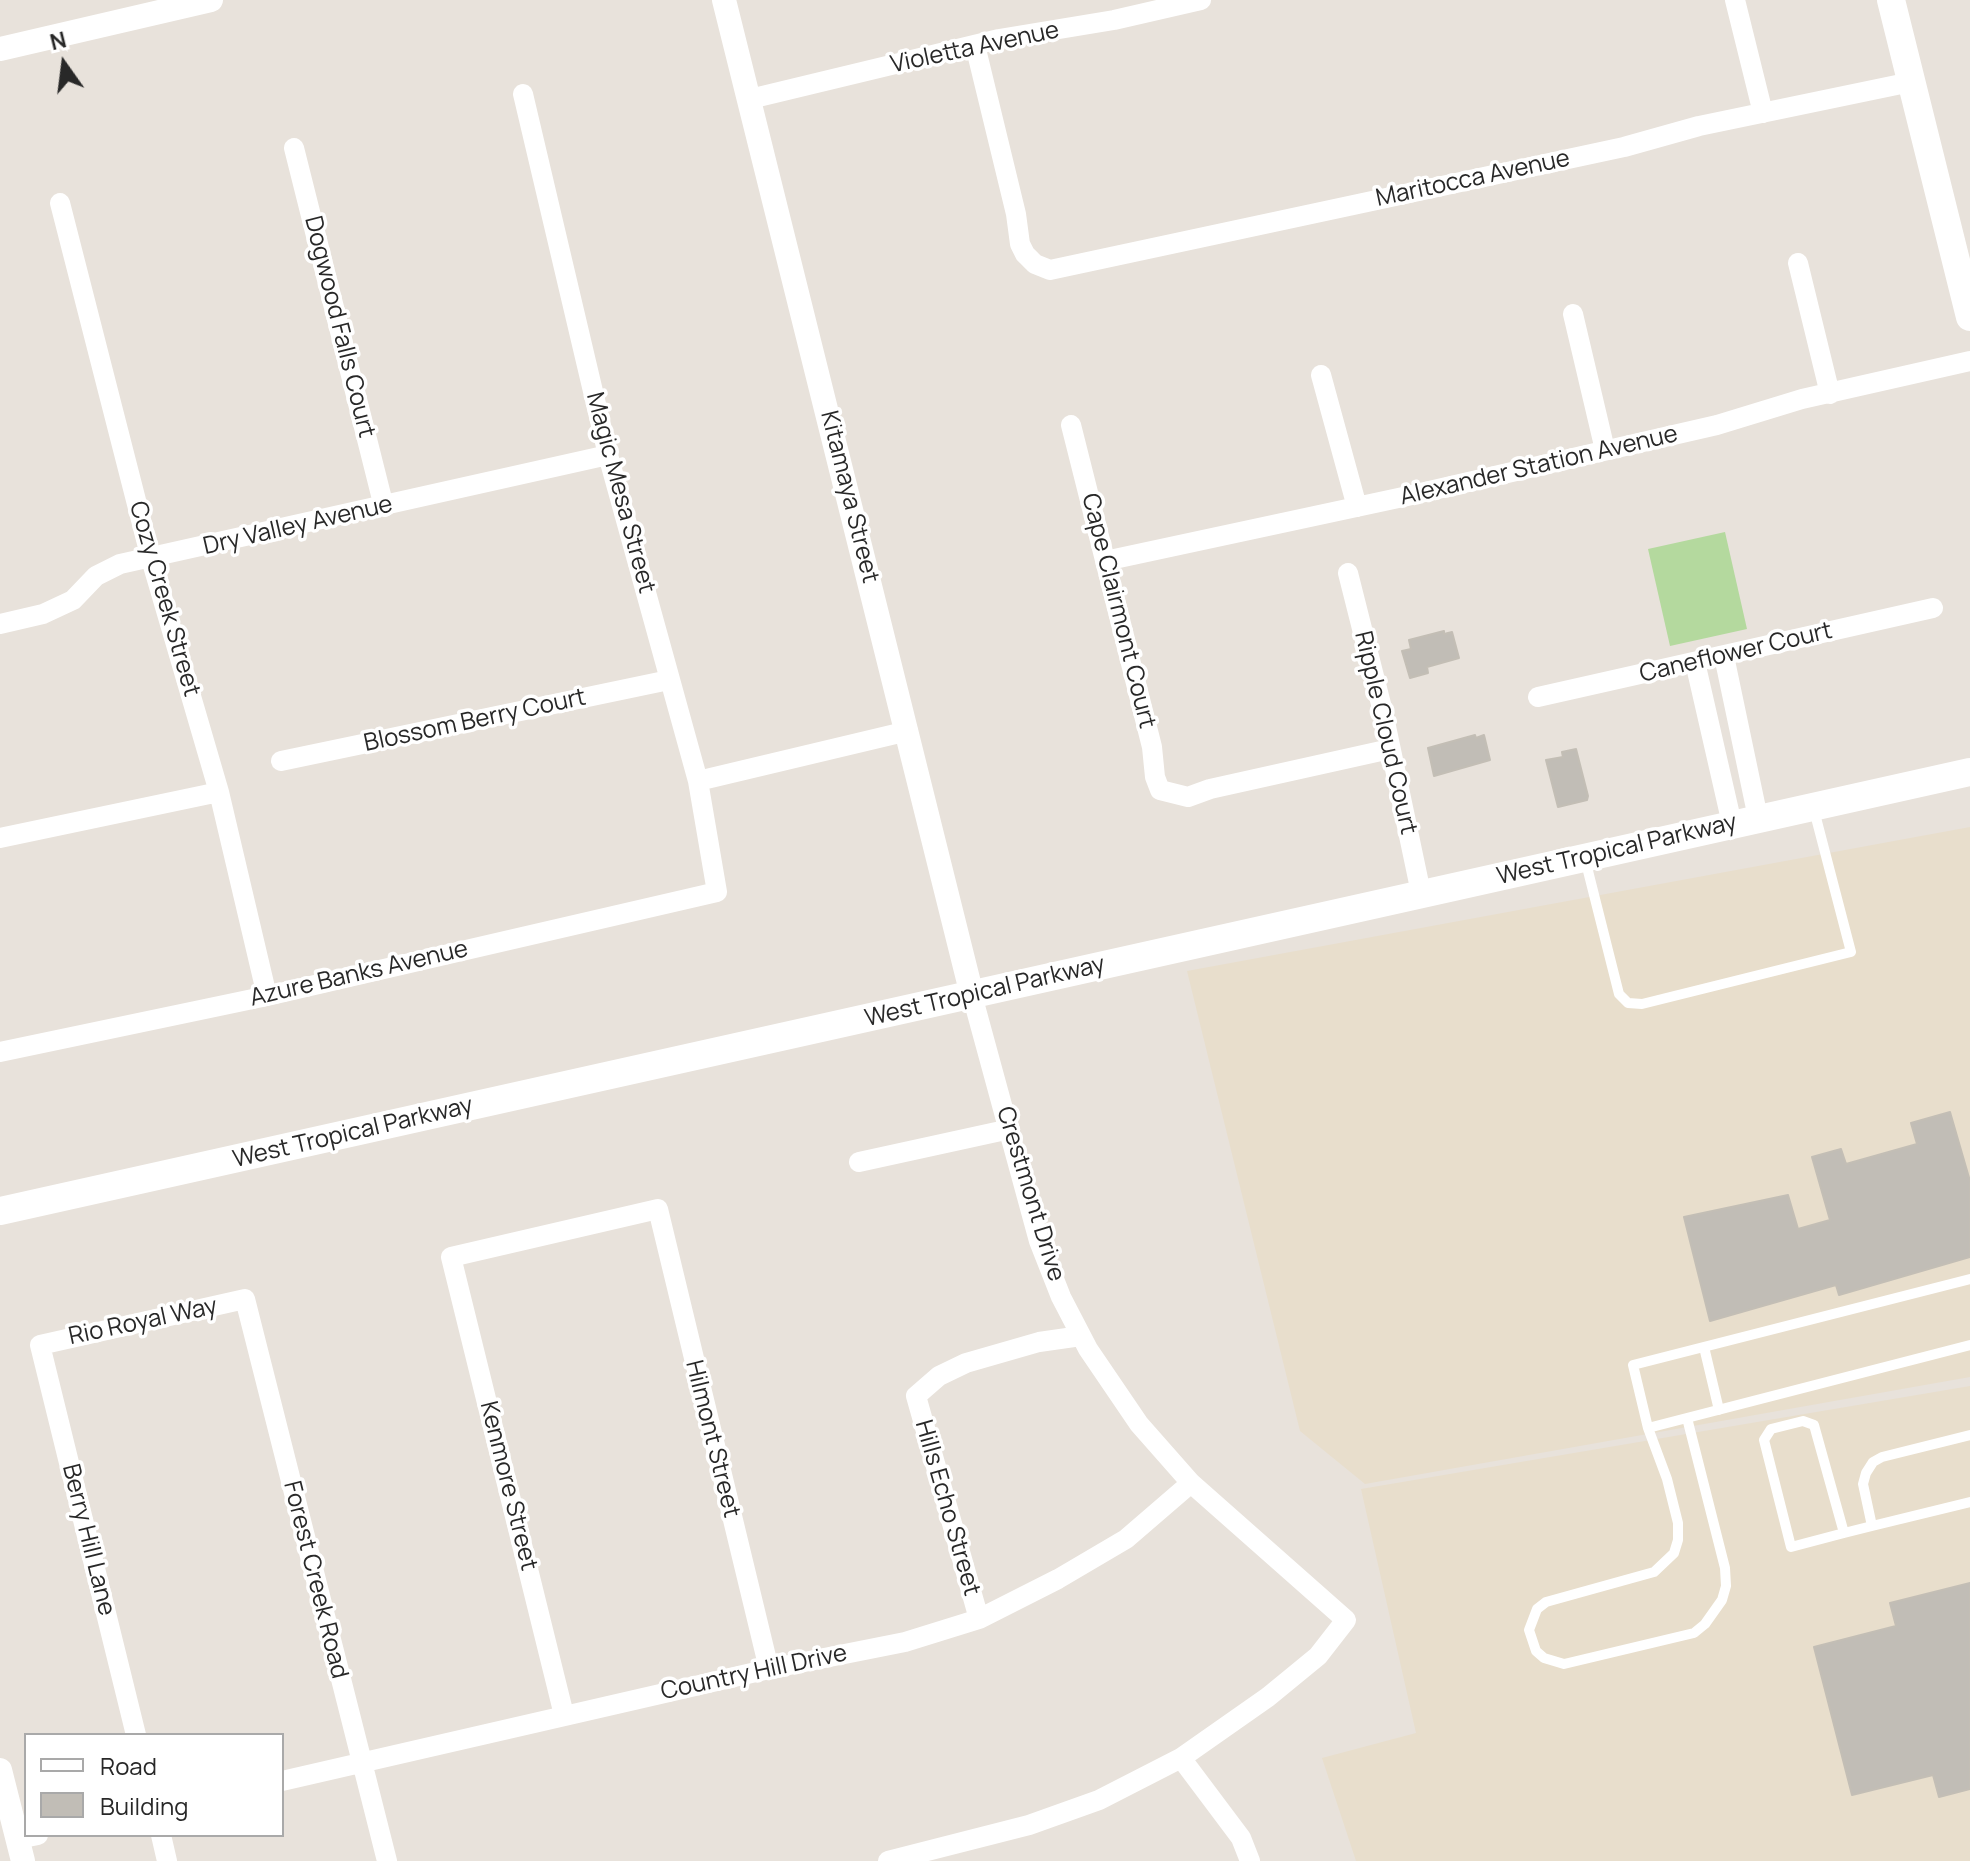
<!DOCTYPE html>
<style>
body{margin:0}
#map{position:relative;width:1970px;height:1861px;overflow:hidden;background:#e8e2db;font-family:Manrope,sans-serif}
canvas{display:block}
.legend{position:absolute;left:24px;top:1733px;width:260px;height:104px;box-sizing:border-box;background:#fff;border:2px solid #a9a9a9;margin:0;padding:10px 14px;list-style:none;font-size:24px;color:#282828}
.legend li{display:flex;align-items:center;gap:16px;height:40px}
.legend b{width:40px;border:2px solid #a9a9a9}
.north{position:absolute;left:24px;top:24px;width:80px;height:80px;-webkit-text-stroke:6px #fff;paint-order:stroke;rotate:346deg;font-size:22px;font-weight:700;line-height:32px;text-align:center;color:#282828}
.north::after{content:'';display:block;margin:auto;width:28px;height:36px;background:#282828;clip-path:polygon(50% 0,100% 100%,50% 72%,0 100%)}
</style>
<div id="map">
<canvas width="1970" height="1861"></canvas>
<ul class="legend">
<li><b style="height:10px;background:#fff"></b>Road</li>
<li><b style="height:22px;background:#c1bdb6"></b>Building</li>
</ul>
<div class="north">N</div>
</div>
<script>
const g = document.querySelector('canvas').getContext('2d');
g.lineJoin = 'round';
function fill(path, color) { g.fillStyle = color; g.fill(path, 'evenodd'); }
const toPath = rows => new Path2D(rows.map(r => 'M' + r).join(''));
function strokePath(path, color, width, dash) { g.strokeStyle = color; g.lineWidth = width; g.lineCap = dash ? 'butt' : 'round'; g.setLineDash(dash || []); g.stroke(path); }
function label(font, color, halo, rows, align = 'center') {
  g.font = font + ' Manrope,sans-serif'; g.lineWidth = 7; g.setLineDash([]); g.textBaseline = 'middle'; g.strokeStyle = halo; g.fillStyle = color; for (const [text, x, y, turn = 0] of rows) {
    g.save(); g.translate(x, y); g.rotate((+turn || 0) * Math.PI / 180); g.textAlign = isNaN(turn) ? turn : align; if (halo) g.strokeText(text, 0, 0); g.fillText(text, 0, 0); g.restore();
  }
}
const education = toPath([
 [1970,827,1970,1377,1365,1484,1300,1431,1187,971],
 [1970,1386,1970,1861,1356,1861,1322,1758,1416,1733,1361,1489]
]);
const green = toPath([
 [1725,532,1747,629,1670,646,1648,549]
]);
const building = toPath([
 [1444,631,1444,634,1452,632,1459,658,1427,667,1428,673,1410,678,1402,651,1411,649,1409,640,1444,631],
 [1475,735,1476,738,1484,735,1490,760,1434,776,1428,748,1475,735],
 [1576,749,1588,796,1587,800,1558,807,1546,760,1563,757,1562,752,1576,749],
 [1950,1112,1970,1181,1970,1257,1839,1295,1836,1285,1710,1321,1684,1217,1788,1195,1798,1229,1830,1220,1812,1157,1841,1149,1846,1164,1917,1144,1911,1123,1950,1112],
 [1970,1583,1970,1789,1939,1797,1933,1775,1852,1795,1814,1647,1896,1626,1890,1603,1970,1583]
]);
const service = toPath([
 [1585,859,1619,994,1628,1003,1642,1004,1851,952,1814,810],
 [1970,1279,1633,1365,1648,1428,1970,1345],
 [1704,1347,1719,1410],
 [1648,1428,1667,1479,1678,1523,1678,1540,1674,1553,1654,1572,1546,1602,1537,1609,1529,1630,1536,1651,1544,1658,1564,1664,1694,1633,1705,1624,1722,1600,1726,1586,1725,1568,1687,1418],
 [1970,1435,1882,1457,1873,1462,1866,1473,1863,1484,1872,1526,1970,1502],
 [1844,1533,1814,1425,1803,1421,1771,1429,1764,1440,1791,1547,1844,1533,1872,1526]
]);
const minor = toPath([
 [1735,0,1763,113],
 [975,45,1016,214,1020,244,1025,254,1035,264,1050,270,1624,147,1699,126,1911,82],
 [750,99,999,39,1114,20,1201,0],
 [294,148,384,507],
 [60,203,151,559,219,792,267,996],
 [1798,263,1830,394],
 [1573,314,1605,450],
 [1321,375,1357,507],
 [1071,425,1152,747,1155,777,1160,790,1188,797,1210,789,1390,749],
 [1105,561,1403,497,1717,425,1802,399,1970,361],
 [1348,573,1383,712,1421,893],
 [0,624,43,614,73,600,96,576,120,564,608,455],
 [1724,656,1758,818],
 [1695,662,1732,824],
 [1538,697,1933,608],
 [281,761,669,680],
 [698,781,908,731],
 [0,838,219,792],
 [0,1052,267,996,717,892,698,781,608,455,523,94],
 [859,1162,1010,1129],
 [979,1619,916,1396,939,1376,966,1363,1039,1342,1081,1336],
 [564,1715,451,1257,658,1209,769,1669],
 [136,1735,40,1345,245,1299,387,1861],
 [1181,1758,1241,1838,1250,1861],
 [282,1781,769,1669,905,1642,979,1619,1058,1579,1126,1539,1191,1483],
 [161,1835,167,1861],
 [18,1839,38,1835],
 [888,1861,1029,1825,1099,1800,1181,1758,1268,1697,1318,1656,1346,1620,1191,1483,1139,1424,1088,1349,1061,1297,1039,1241,972,995]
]);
const tertiary = toPath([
 [724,0,972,995],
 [0,49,211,0],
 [0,1770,23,1861]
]);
const secondary = toPath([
 [1891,0,1970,317],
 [0,1211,1970,772]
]);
const streetNames = [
 ["Violetta Avenue",975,48,-12],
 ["Maritocca Avenue",1473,179,-12],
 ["Dogwood Falls Court",339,327,76],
 ["Alexander Station Avenue",1539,466,-13],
 ["Magic Mesa Street",620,493,75],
 ["Kitamaya Street",849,497,76],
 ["Dry Valley Avenue",298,526,-13],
 ["Cozy Creek Street",164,599,74],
 ["Cape Clairmont Court",1118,611,76],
 ["Caneflower Court",1736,653,-13],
 ["Blossom Berry Court",475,721,-12],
 ["Ripple Cloud Court",1385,733,77],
 ["West Tropical Parkway",1617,850,-13],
 ["Azure Banks Avenue",359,974,-13],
 ["West Tropical Parkway",985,992,-13],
 ["West Tropical Parkway",353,1133,-13],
 ["Crestmont Drive",1030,1194,73],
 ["Rio Royal Way",143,1322,-12],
 ["Hilmont Street",712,1439,76],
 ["Kenmore Street",508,1486,76],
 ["Hills Echo Street",947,1508,74],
 ["Berry Hill Lane",88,1540,76],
 ["Forest Creek Road",315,1580,76],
 ["Country Hill Drive",754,1673,-12]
];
fill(education, '#e8decc');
fill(green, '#b4d99e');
fill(building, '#c1bdb6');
strokePath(building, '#c3beb5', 2);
strokePath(service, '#fff', 10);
strokePath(minor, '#fff', 20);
strokePath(tertiary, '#fff', 24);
strokePath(secondary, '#fff', 28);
label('24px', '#282828', '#fff', streetNames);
</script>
